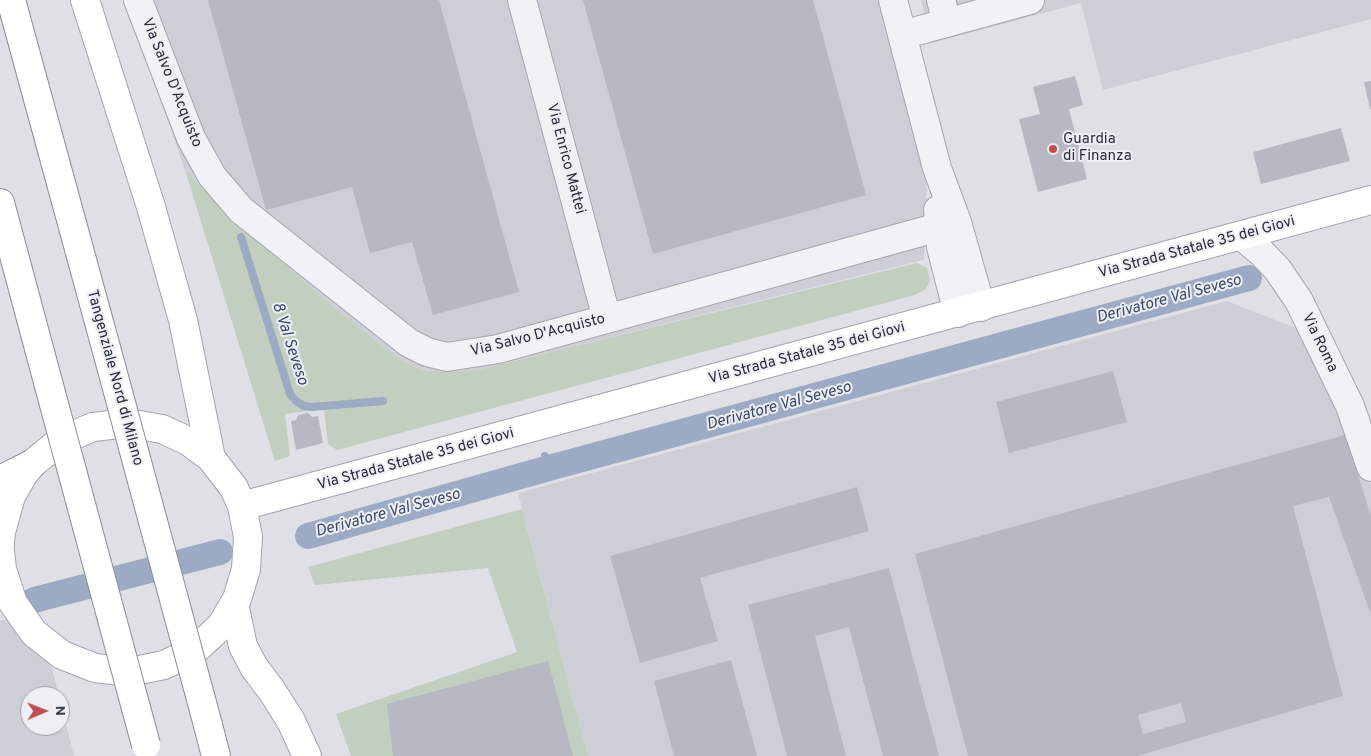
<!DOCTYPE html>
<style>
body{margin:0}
#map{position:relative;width:1371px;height:756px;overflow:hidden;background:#dee0e6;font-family:Overpass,sans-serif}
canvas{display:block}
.north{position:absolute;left:20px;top:686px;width:50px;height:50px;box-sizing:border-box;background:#eeeff4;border:1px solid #9fa1aa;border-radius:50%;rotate:89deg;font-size:14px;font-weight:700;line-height:20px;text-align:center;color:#292d3b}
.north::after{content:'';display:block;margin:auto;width:18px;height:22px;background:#bf5051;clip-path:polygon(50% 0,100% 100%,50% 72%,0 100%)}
</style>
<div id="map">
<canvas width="1371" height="756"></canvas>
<div class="north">N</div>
</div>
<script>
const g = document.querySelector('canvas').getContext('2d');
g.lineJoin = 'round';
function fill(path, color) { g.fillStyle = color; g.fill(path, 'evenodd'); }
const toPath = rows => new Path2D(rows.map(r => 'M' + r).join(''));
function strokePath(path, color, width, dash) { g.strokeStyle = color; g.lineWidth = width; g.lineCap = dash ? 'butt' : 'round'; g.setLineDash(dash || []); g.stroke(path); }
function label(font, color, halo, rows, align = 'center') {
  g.font = font + ' Overpass,sans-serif'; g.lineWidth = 4; g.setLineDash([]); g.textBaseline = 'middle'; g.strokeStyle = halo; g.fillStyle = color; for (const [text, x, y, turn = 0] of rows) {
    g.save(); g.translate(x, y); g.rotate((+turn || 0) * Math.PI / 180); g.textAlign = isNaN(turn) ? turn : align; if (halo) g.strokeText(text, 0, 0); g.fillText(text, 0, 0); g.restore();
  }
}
const built = toPath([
 [125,0,883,0,927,178,924,260,473,371,425,371,400,360,330,304,226,213,185,170],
 [921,0,1371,0,1371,19,1103,90,1081,3,932,43],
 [1227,301,1308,333,1346,410,1371,486,1371,756,588,756,518,493],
 [9,619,19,637,35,651,50,661,59,696,30,696,30,726,60,726,60,700,74,756,0,756,0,621]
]);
const green = toPath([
 [185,170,226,213,330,304,400,360,425,371,473,371,917,263,927,268,930,280,926,289,915,295,337,450,328,444,324,409,285,414,290,456,275,461],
 [522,509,588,756,351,756,336,714,517,652,488,568,315,585,308,567]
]);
const stream = toPath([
 [241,237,290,394,296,401,304,406,312,407,383,401],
 [545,456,549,468]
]);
const canal = toPath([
 [308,536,549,468,1249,278],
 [34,600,220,552]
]);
const building = toPath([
 [208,0,439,0,519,292,433,315,412,242,370,253,352,187,266,210],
 [583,0,813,0,866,195,653,254],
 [1075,76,1083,105,1069,109,1087,179,1038,192,1019,119,1040,114,1033,87],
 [1371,81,1371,109,1370,109,1364,82],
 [1341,128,1350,161,1261,184,1253,152],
 [1113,371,1127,422,1009,453,996,402],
 [308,413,312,417,318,416,323,443,296,450,291,421,296,420,298,415],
 [1345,435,1371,516,1371,615,1329,497,1293,506,1343,696,1137,756,968,756,915,554],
 [1181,703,1186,722,1143,734,1138,715],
 [857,487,869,531,700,578,718,641,640,663,610,556],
 [889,568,939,756,883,756,849,627,815,636,846,756,787,756,748,605],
 [731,660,757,756,674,756,654,681],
 [548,661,573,756,393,756,387,704]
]);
const minor = toPath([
 [138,0,191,138,212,176,241,210,409,343,427,352,447,357,498,349,957,222],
 [522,0,607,319],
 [893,0,937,168,957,222,981,307],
 [941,0,947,23],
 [902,35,1030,0],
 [938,210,941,247,958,313],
 [1242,236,1262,253,1278,270,1299,301,1350,406,1371,467]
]);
const major = toPath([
 [85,0,151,207,183,320,211,458],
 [242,506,1371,200],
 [0,543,1,532,11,496,23,475,32,464,60,441,93,427,128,423,162,429,188,441,211,458,234,488,242,506,248,537,246,569,237,599,221,626,195,650,164,665,130,672,95,668,62,655,34,633,13,603,2,569,0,551],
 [234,604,243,646,254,667,272,691,291,721,307,756]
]);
const highway = toPath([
 [11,0,111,366],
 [0,203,48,382],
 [0,480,32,464],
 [208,725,216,756]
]);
const highwayBridge = toPath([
 [111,366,208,725],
 [48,382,146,745]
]);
const markers = [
 [1053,149,5,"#bf5051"]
];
const streetNames = [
 ["Via Salvo D'Acquisto",171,83,68],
 ["Via Enrico Mattei",565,159,75],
 ["Via Strada Statale 35 dei Giovi",1197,248,-15],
 ["Via Salvo D'Acquisto",538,336,-14],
 ["Via Roma",1319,343,64],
 ["Via Strada Statale 35 dei Giovi",807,354,-15],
 ["Tangenziale Nord di Milano",114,378,75],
 ["Via Strada Statale 35 dei Giovi",416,460,-15]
];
const poiNames = [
 ["Guardia",1063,140],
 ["di Finanza",1063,157]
];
const waterNames = [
 ["Derivatore Val Seveso",1169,300,-15],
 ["8 Val Seveso",289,344,72],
 ["Derivatore Val Seveso",779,407,-15],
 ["Derivatore Val Seveso",388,514,-15]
];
fill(built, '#cdcfd7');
fill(green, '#c2cfc0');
strokePath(stream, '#9daac3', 8);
strokePath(canal, '#9daac3', 26);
fill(building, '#b6b9c2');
strokePath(minor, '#a4a7af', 30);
strokePath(major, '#9fa4b1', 30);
strokePath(highway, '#878d9b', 30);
strokePath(minor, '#f1f2f5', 28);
strokePath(major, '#fff', 28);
strokePath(highway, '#fff', 28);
strokePath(highwayBridge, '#878d9b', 30, []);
strokePath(highwayBridge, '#fff', 28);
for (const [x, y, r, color] of markers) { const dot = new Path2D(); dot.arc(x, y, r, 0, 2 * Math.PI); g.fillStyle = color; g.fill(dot); strokePath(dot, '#eeeff4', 2); }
label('15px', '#292d3b', '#eeeff4', streetNames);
label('15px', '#292d3b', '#eeeff4', poiNames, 'left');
label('italic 16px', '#38486b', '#eeeff4', waterNames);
</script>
